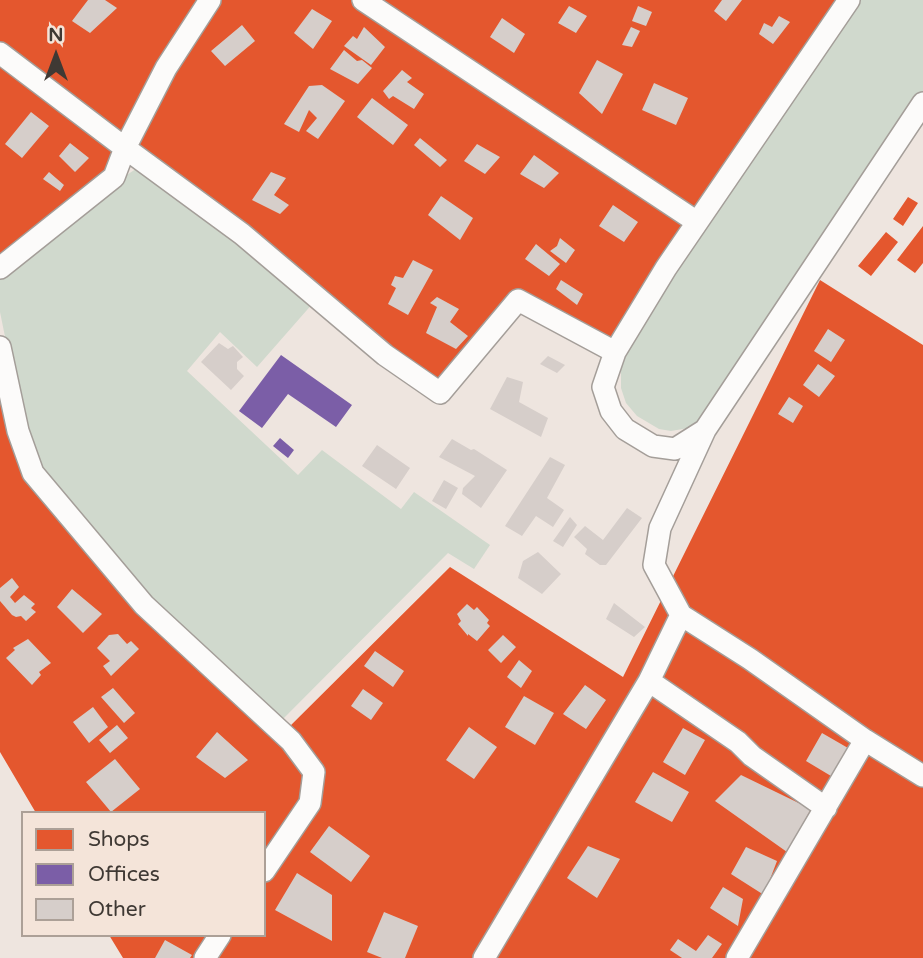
<!DOCTYPE html>
<style>
body{margin:0}
#map{position:relative;width:923px;height:958px;overflow:hidden;background:#eee5df;font-family:"Varela Round",sans-serif}
canvas{display:block}
.legend{position:absolute;left:21px;top:811px;width:245px;height:126px;box-sizing:border-box;background:#f4e4d9;border:2px solid #aca097;margin:0;padding:9px 12px;list-style:none;font-size:21px;color:#3f3934}
.legend li{display:flex;align-items:center;gap:14px;height:35px}
.legend b{width:35px;border:2px solid #aca097}
.north{position:absolute;left:21px;top:21px;width:70px;height:70px;-webkit-text-stroke:5px #f4e4d9;paint-order:stroke;rotate:0deg;font-size:19px;font-weight:700;line-height:28px;text-align:center;color:#3f3934}
.north::after{content:'';display:block;margin:auto;width:24px;height:32px;background:#3f3934;clip-path:polygon(50% 0,100% 100%,50% 72%,0 100%)}
</style>
<div id="map">
<canvas width="923" height="958"></canvas>
<ul class="legend">
<li><b style="height:19px;background:#e4572e"></b>Shops</li>
<li><b style="height:19px;background:#7b5ea7"></b>Offices</li>
<li><b style="height:19px;background:#d6ceca"></b>Other</li>
</ul>
<div class="north">N</div>
</div>
<script>
const g = document.querySelector('canvas').getContext('2d');
g.lineJoin = 'round';
function fill(path, color) { g.fillStyle = color; g.fill(path, 'evenodd'); }
const toPath = rows => new Path2D(rows.map(r => 'M' + r).join(''));
function strokePath(path, color, width, dash) { g.strokeStyle = color; g.lineWidth = width; g.lineCap = dash ? 'butt' : 'round'; g.setLineDash(dash || []); g.stroke(path); }
const green = toPath([
 [856,0,923,0,923,91,700,426,671,431,659,429,637,416,626,403,621,388,621,355],
 [142,165,314,302,257,367,220,332,187,371,298,475,322,450,401,509,414,492,490,545,474,569,448,553,279,723,148,602,38,470,24,430,0,312,0,275,119,180]
]);
const shops = toPath([
 [0,0,841,0,612,344,516,293,439,386,132,146,110,174,0,261],
 [908,197,918,203,903,226,893,219],
 [923,226,923,263,915,273,897,260],
 [886,232,898,242,871,276,858,266],
 [820,280,923,345,923,958,123,958,109,935,264,935,264,813,36,813,0,752,0,372,28,475,279,737,450,567,623,677]
]);
const offices = toPath([
 [281,355,352,405,336,427,288,394,262,428,239,411],
 [280,438,294,450,288,458,273,446]
]);
const building = toPath([
 [88,0,105,0,117,8,90,33,72,21],
 [722,0,742,0,726,21,714,11],
 [569,6,587,16,576,33,558,23],
 [638,6,652,12,646,26,632,21],
 [312,9,332,21,313,49,294,33],
 [779,16,790,22,773,44,759,34,764,23,772,27],
 [502,18,525,34,514,53,490,37],
 [242,25,255,41,225,66,211,51],
 [364,27,385,47,371,65,344,46,353,36,357,39],
 [631,27,640,31,632,47,622,45],
 [344,50,357,61,362,60,372,68,358,84,330,69],
 [597,60,623,74,602,114,579,93],
 [402,70,412,78,407,82,424,94,414,109,393,96,389,99,383,91],
 [654,83,688,98,676,125,642,110],
 [322,85,345,101,318,139,306,131,317,118,309,110,299,132,284,124,309,86],
 [372,98,408,125,393,145,357,117],
 [31,112,49,126,22,158,5,144],
 [420,138,447,160,440,167,414,145],
 [70,143,89,158,75,172,59,156],
 [477,144,500,157,485,174,464,161],
 [534,155,559,173,544,188,520,174],
 [49,172,64,185,60,191,43,179],
 [271,172,286,178,274,195,289,205,280,214,252,200],
 [441,196,473,218,460,240,428,215],
 [613,205,638,222,624,242,599,226],
 [560,238,575,250,566,263,550,251,557,246],
 [536,244,560,264,549,276,525,259],
 [413,260,433,270,408,315,388,304,396,288,391,285,395,276,403,278],
 [561,280,583,294,577,305,556,289],
 [437,297,459,309,450,322,468,336,456,349,426,333,437,307,430,303],
 [828,329,845,340,831,362,814,351],
 [219,343,228,349,233,346,243,357,237,362,237,369,244,376,231,390,201,362],
 [548,356,565,365,557,373,540,364],
 [818,364,835,376,819,397,803,385],
 [507,377,523,382,519,402,548,418,541,437,490,409],
 [789,397,803,406,793,423,778,414],
 [452,439,471,450,474,449,507,470,481,508,462,494,463,488,475,476,439,457],
 [377,445,410,468,396,489,362,466],
 [550,457,565,465,547,498,564,510,553,527,536,516,522,536,505,526],
 [444,480,458,488,446,509,432,501],
 [627,508,642,518,606,565,600,565,585,554,587,549,574,537,585,526,603,540],
 [570,517,577,525,563,547,553,541],
 [538,552,561,574,542,594,518,578,523,561],
 [12,578,19,587,10,597,15,603,24,595,35,604,31,608,36,612,26,621,21,616,16,617,12,615,0,601,0,588],
 [72,589,102,614,83,633,57,607],
 [614,603,645,627,634,637,606,619],
 [467,604,474,610,477,607,489,620,487,623,490,626,477,641,468,634,468,636,458,624,461,621,457,614],
 [118,634,127,644,131,641,139,649,111,676,103,666,110,661,97,648,109,635],
 [503,635,516,647,501,663,488,650],
 [28,639,51,663,39,672,41,675,32,685,6,658,15,650,13,648],
 [375,651,404,671,393,687,364,666],
 [519,660,532,671,521,688,507,677],
 [585,685,606,700,586,729,563,714],
 [113,688,135,713,124,723,101,697],
 [363,689,383,703,371,720,351,706],
 [524,696,554,713,535,745,505,727],
 [93,707,108,727,89,743,73,722],
 [117,725,128,738,110,753,99,740],
 [469,727,497,747,474,779,446,760],
 [683,728,705,740,685,775,663,762],
 [217,732,248,760,225,778,196,757],
 [822,733,848,748,831,776,806,761],
 [115,759,140,789,111,812,86,782],
 [653,772,689,792,672,822,635,802],
 [741,775,811,809,787,852,715,801],
 [329,826,370,856,351,882,310,852],
 [588,846,620,859,597,898,567,878],
 [746,847,777,861,764,895,731,874],
 [297,873,332,895,332,941,275,910],
 [723,887,743,899,738,926,710,908],
 [384,912,418,926,405,958,382,958,367,952],
 [708,935,722,944,712,958,682,958,670,950,678,939,696,951],
 [165,940,192,955,190,958,155,958]
]);
const minor = toPath([
 [210,0,166,68,125,148,242,234,385,355,440,393,518,300,615,352],
 [363,0,697,222],
 [0,53,125,148,114,177,0,268],
 [923,103,705,430,660,528,654,565,681,615,750,659,865,740,923,776],
 [0,347,18,431,33,473,144,605,291,741,314,772,310,803,264,871],
 [705,430,675,449,653,446,625,429,611,411,603,387,615,352,666,268,849,0],
 [649,681,738,742,752,756,826,808],
 [205,958,220,935],
 [484,958,649,681,681,615],
 [737,958,865,740]
]);
fill(green, '#d0d9cd');
fill(shops, '#e4572e');
fill(offices, '#7b5ea7');
fill(building, '#d6ceca');
strokePath(minor, '#a49e99', 24);
strokePath(minor, '#fcfbfa', 21);
</script>
